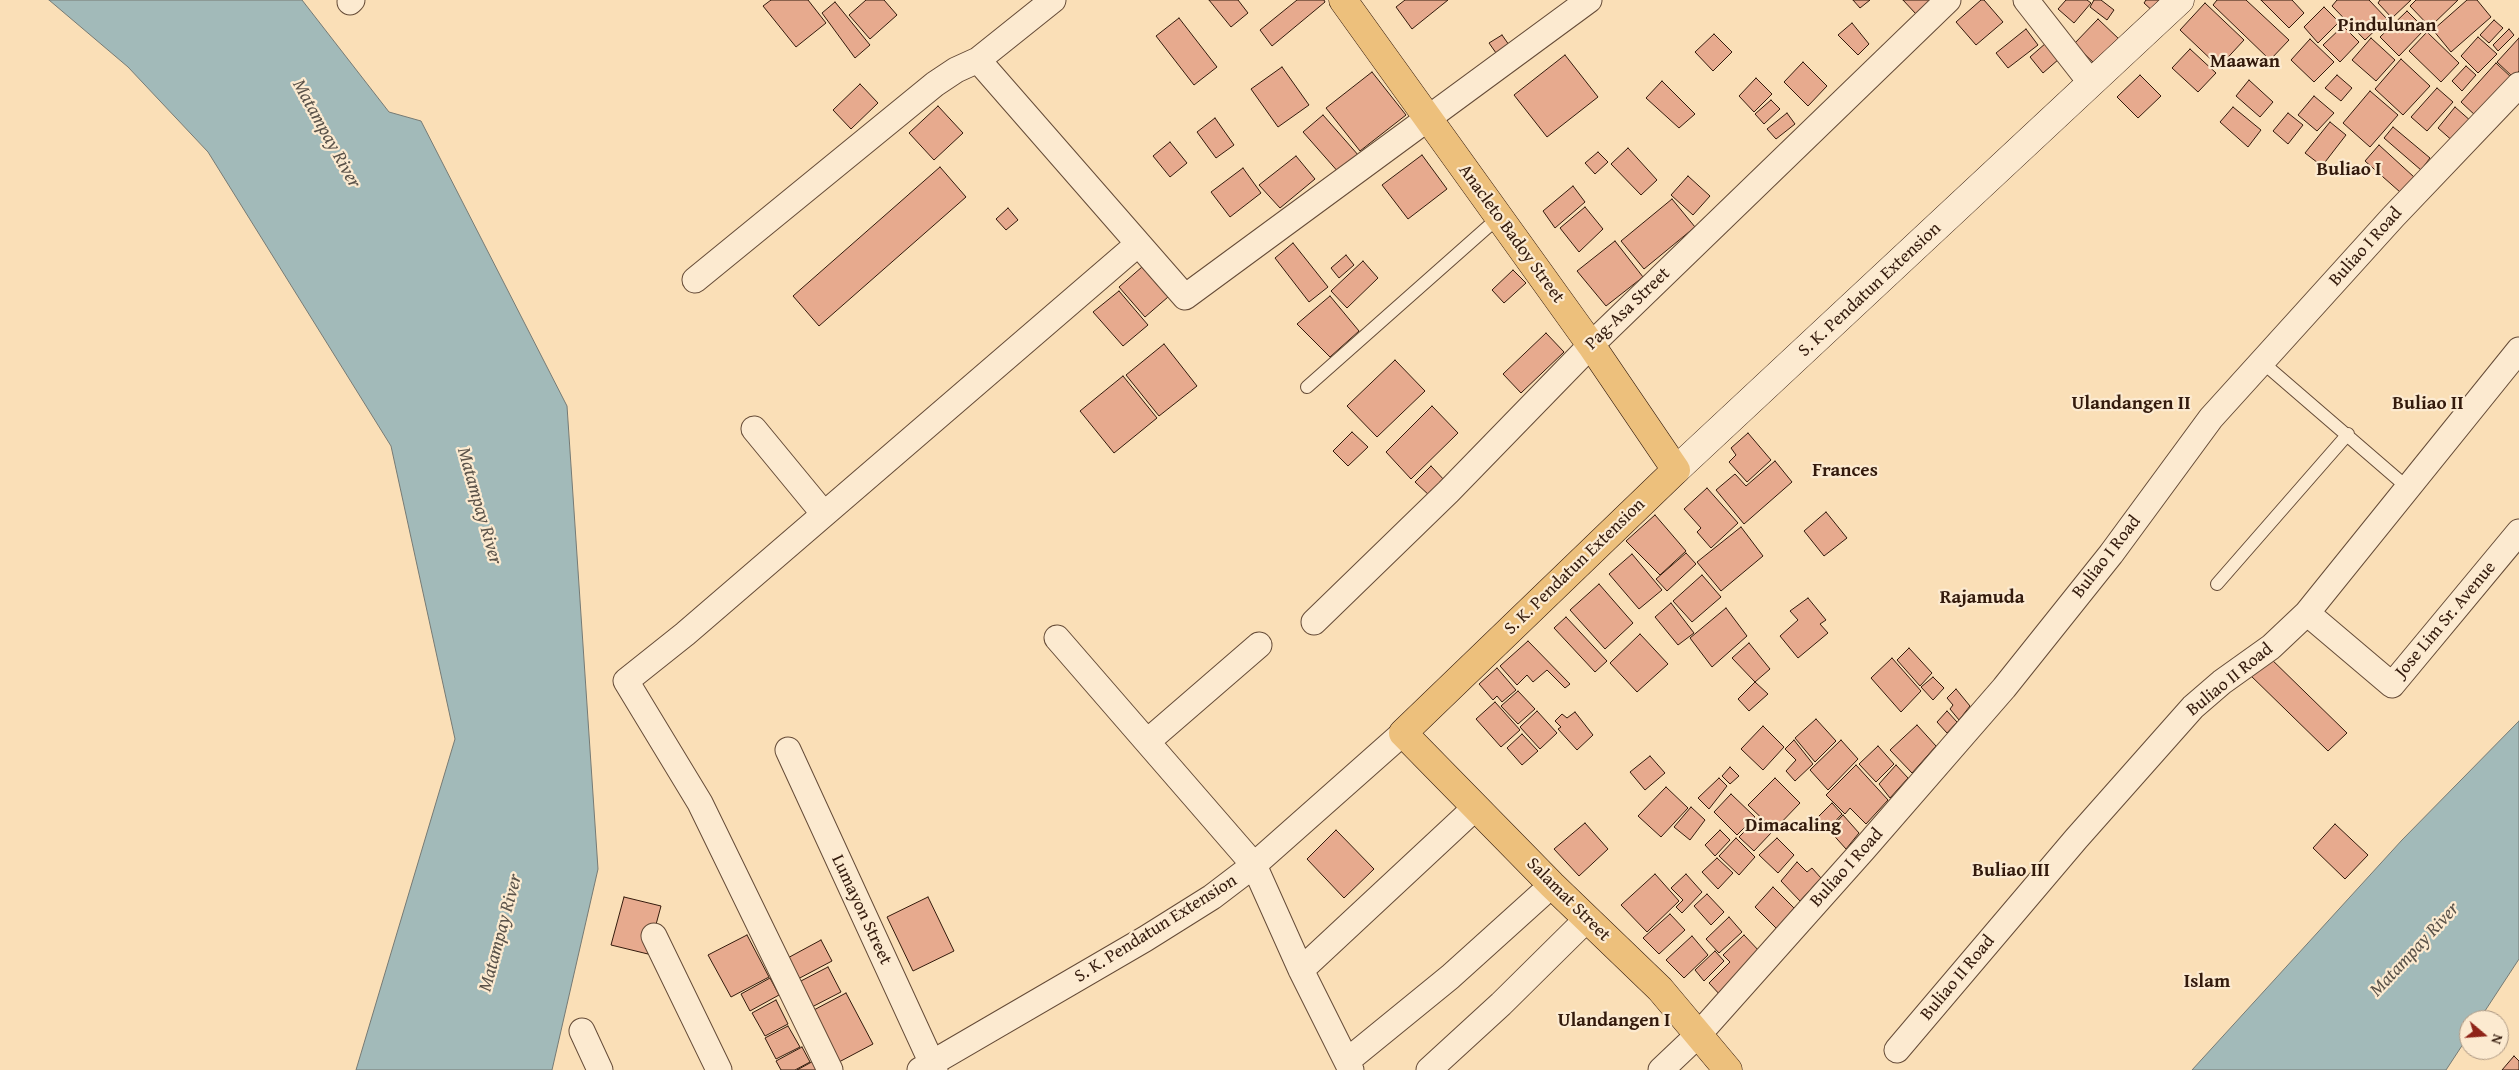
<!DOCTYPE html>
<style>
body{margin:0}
#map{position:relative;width:2519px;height:1070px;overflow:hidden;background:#fadfb7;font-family:"Gentium Book Plus",serif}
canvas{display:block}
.north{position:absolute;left:2459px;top:1010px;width:50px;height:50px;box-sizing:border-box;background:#fcead0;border:1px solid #ac9782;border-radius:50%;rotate:108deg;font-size:14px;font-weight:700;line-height:20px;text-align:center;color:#331a0c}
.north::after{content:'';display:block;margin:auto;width:18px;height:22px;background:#8f2418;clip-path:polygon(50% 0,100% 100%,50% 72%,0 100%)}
</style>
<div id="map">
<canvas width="2519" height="1070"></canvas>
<div class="north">N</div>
</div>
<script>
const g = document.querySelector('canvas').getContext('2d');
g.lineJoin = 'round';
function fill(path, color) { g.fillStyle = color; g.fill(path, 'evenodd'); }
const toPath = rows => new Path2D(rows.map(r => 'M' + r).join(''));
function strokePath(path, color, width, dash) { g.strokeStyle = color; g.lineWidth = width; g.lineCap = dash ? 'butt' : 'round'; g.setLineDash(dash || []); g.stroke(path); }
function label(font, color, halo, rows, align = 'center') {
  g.font = font + ' "Gentium Book Plus",serif'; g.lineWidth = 4.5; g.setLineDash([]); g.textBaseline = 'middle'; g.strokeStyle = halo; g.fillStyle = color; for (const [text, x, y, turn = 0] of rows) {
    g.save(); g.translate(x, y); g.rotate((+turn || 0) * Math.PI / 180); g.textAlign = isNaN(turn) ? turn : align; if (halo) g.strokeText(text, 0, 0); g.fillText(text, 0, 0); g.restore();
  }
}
const water = toPath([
 [49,0,302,0,389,112,421,121,567,406,598,869,552,1070,356,1070,455,739,391,446,208,152,128,67,49,0],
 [2519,721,2519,959,2479,1020,2469,1020,2469,1035,2446,1070,2192,1070,2402,840,2519,721]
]);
const building = toPath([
 [771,0,808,0,826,23,796,47,763,6,771,0],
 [866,0,884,0,897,15,870,39,849,15,866,0],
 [1209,0,1238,0,1248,13,1231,27,1209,0],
 [1297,0,1324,0,1325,2,1272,46,1260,30,1297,0],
 [1405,0,1448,0,1412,29,1396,7,1405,0],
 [1853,0,1870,0,1860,8,1853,0],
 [1903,0,1931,0,1916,14,1903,0],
 [1981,0,1984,0,2003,22,1976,45,1956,22,1981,0],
 [2066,0,2087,0,2091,3,2074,23,2058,9,2066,0],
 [2094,0,2101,0,2114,10,2107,20,2090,7,2094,0],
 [2146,0,2170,0,2156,14,2144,3,2146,0],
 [2217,0,2246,0,2289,40,2270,60,2213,5,2217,0],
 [2261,0,2292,0,2304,13,2289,28,2261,0],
 [2337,0,2369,0,2387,19,2365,40,2332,6,2337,0],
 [2380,0,2411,0,2392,18,2378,3,2380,0],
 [2416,0,2458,0,2430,27,2410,6,2416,0],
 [2467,0,2477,0,2491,17,2451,52,2433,30,2467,0],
 [835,2,870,45,855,58,822,13,835,2],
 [2205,3,2244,40,2219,67,2180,30,2205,3],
 [2324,7,2339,22,2318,43,2304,27,2324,7],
 [2407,11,2425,29,2399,56,2380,37,2407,11],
 [1179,18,1217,67,1194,85,1156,36,1179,18],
 [2098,19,2120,40,2096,65,2074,44,2098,19],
 [2494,20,2503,28,2489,43,2480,35,2494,20],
 [1852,23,1869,44,1858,55,1838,35,1852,23],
 [2343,26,2359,42,2340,62,2323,45,2343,26],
 [2026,29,2038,45,2008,68,1996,53,2026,29],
 [2509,29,2514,35,2498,51,2493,45,2509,29],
 [2427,32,2459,63,2441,82,2409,51,2427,32],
 [1714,34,1732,52,1713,71,1695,52,1714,34],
 [1502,35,1514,52,1501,60,1489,43,1502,35],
 [2478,37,2497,54,2478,73,2461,56,2478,37],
 [2371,38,2395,60,2376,81,2352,60,2371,38],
 [2519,38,2519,71,2513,77,2497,62,2519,38],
 [2310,39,2334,62,2314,82,2291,60,2310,39],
 [2046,43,2059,59,2043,73,2030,57,2046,43],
 [2190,49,2216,73,2198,92,2172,68,2190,49],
 [1565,55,1598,97,1547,137,1514,95,1565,55],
 [2401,59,2430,86,2403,115,2375,89,2401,59],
 [1803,62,1827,86,1808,106,1784,82,1803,62],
 [2496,63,2512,78,2477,117,2461,102,2496,63],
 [2466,66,2476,75,2462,91,2452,81,2466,66],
 [1282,67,1309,105,1278,127,1251,89,1282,67],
 [1372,72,1406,115,1360,151,1326,108,1372,72],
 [2140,75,2161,96,2138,118,2117,97,2140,75],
 [2337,75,2352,88,2341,101,2325,88,2337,75],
 [1756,78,1772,94,1754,112,1739,96,1756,78],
 [2249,80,2273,102,2260,117,2236,96,2249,80],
 [1662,81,1695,114,1679,128,1646,98,1662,81],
 [860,84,878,103,851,129,833,110,860,84],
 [2437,88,2453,102,2427,131,2411,117,2437,88],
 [2370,91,2398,115,2370,147,2343,123,2370,91],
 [2314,96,2334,113,2317,131,2298,115,2314,96],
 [1771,100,1780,109,1764,124,1755,114,1771,100],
 [938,106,963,133,934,160,909,133,938,106],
 [2233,107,2261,130,2248,147,2220,122,2233,107],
 [2455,107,2472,122,2455,143,2438,128,2455,107],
 [1787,113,1795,124,1776,139,1767,129,1787,113],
 [2288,113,2303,125,2288,144,2273,131,2288,113],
 [1323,115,1359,156,1340,174,1303,132,1323,115],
 [1215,118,1234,145,1216,158,1197,132,1215,118],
 [2330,122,2346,135,2322,166,2305,153,2330,122],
 [2393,127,2430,158,2421,170,2384,138,2393,127],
 [1170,142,1187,163,1170,177,1153,156,1170,142],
 [2379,145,2414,177,2400,192,2365,161,2379,145],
 [1628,148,1657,180,1641,195,1611,164,1628,148],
 [1598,152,1608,162,1595,174,1585,163,1598,152],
 [1422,155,1447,189,1408,219,1382,185,1422,155],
 [1296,156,1315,179,1280,208,1259,185,1296,156],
 [940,167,966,197,819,326,793,296,940,167],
 [1243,168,1261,193,1230,217,1211,192,1243,168],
 [1688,176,1710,196,1693,215,1671,195,1688,176],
 [1573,186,1585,202,1555,228,1543,211,1573,186],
 [1672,199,1695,227,1644,269,1621,241,1672,199],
 [1585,207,1603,229,1579,252,1560,228,1585,207],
 [1008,208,1018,220,1006,230,996,219,1008,208],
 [1615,241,1643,277,1606,306,1577,271,1615,241],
 [1293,243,1328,287,1309,302,1275,258,1293,243],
 [1346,255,1354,265,1339,278,1331,268,1346,255],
 [1363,261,1378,278,1347,308,1331,291,1363,261],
 [1142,267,1168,297,1145,317,1119,287,1142,267],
 [1513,270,1526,283,1504,303,1492,290,1513,270],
 [1119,291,1148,325,1123,346,1093,312,1119,291],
 [1330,296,1359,331,1330,357,1297,324,1330,296],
 [1546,333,1564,352,1521,393,1503,374,1546,333],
 [1164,344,1197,386,1159,416,1126,375,1164,344],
 [1395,360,1425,391,1377,437,1347,406,1395,360],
 [1123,376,1157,418,1114,453,1080,411,1123,376],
 [1432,406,1458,433,1411,479,1386,452,1432,406],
 [1352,432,1368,447,1348,466,1333,451,1352,432],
 [1748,433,1771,460,1747,482,1729,462,1736,455,1731,448,1748,433],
 [1775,461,1792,482,1744,524,1716,490,1735,474,1746,486,1775,461],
 [1431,466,1446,482,1431,497,1415,482,1431,466],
 [1707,488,1738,523,1711,548,1697,532,1701,528,1684,509,1707,488],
 [1826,512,1847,538,1824,556,1804,531,1826,512],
 [1655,515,1686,551,1660,575,1626,541,1655,515],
 [1741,527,1763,556,1721,591,1697,562,1741,527],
 [1686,553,1696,564,1667,591,1656,579,1686,553],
 [1632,554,1662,590,1639,609,1609,574,1632,554],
 [1702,575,1721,597,1692,622,1673,601,1702,575],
 [1599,584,1633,623,1605,649,1570,610,1599,584],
 [1808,598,1826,620,1820,624,1828,633,1798,658,1780,636,1798,620,1790,611,1808,598],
 [1671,603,1694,633,1678,645,1655,617,1671,603],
 [1726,608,1747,636,1712,667,1690,638,1726,608],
 [1566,617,1607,661,1595,672,1554,628,1566,617],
 [1640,634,1668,664,1637,692,1610,663,1640,634],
 [1528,641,1570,684,1565,688,1547,670,1533,682,1527,675,1517,685,1500,666,1528,641],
 [1749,643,1770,669,1755,682,1732,658,1749,643],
 [1909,648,1932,673,1920,686,1897,660,1909,648],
 [2266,654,2347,733,2328,751,2248,673,2266,654],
 [1892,658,1921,691,1901,712,1871,678,1892,658],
 [1497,668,1516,690,1502,702,1497,696,1493,700,1479,684,1497,668],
 [1933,677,1944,688,1933,700,1921,687,1933,677],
 [1755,682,1768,694,1749,711,1738,699,1755,682],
 [1956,689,1970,706,1959,720,1950,709,1953,705,1947,698,1956,689],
 [1518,691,1535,709,1518,724,1501,706,1518,691],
 [1495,702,1520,730,1501,747,1476,719,1495,702],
 [1537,711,1557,733,1540,749,1520,727,1537,711],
 [1947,711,1957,722,1947,733,1937,722,1947,711],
 [1575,712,1593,735,1577,750,1558,729,1561,727,1555,721,1562,714,1567,718,1575,712],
 [1816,719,1836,741,1815,762,1795,738,1816,719],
 [1917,725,1936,746,1912,773,1890,750,1917,725],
 [1763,726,1784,747,1763,770,1741,749,1763,726],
 [1522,734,1538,751,1522,765,1507,748,1522,734],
 [1794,740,1813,764,1795,781,1786,771,1796,760,1785,749,1794,740],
 [1841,740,1858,759,1828,790,1810,770,1841,740],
 [1878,746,1894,764,1876,782,1859,764,1878,746],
 [1650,756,1665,773,1645,790,1630,772,1650,756],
 [1856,765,1888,800,1866,824,1850,808,1845,814,1826,795,1856,765],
 [1896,765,1908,778,1890,798,1879,784,1896,765],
 [1730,767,1739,776,1730,784,1722,776,1730,767],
 [1719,778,1727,786,1709,809,1698,798,1719,778],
 [1775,778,1800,803,1774,830,1748,805,1775,778],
 [1666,787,1688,808,1661,837,1638,816,1666,787],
 [1731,794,1755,817,1737,835,1714,812,1731,794],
 [1832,803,1842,814,1828,829,1817,818,1832,803],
 [1691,807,1705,820,1690,840,1674,827,1691,807],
 [1843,815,1859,833,1846,849,1829,830,1843,815],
 [1757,819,1771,833,1754,851,1739,837,1757,819],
 [1585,823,1608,849,1579,876,1554,849,1585,823],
 [2335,824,2368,855,2345,879,2313,848,2335,824],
 [1336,830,1374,869,1344,898,1307,859,1336,830],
 [1720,830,1730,840,1715,856,1705,845,1720,830],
 [1736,838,1755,857,1739,875,1719,856,1736,838],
 [1777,838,1794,855,1778,873,1759,855,1777,838],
 [1717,858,1733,873,1718,889,1702,872,1717,858],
 [1797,862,1807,872,1812,868,1821,878,1800,901,1781,881,1797,862],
 [1655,874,1679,901,1647,932,1621,905,1655,874],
 [1686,874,1702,892,1682,913,1676,907,1683,900,1671,888,1686,874],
 [1773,887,1794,908,1777,929,1755,907,1773,887],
 [1707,894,1724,912,1711,925,1694,906,1707,894],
 [624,897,661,906,648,954,611,945,624,897],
 [928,897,954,951,913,971,887,917,928,897],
 [1670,914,1685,930,1659,954,1643,938,1670,914],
 [1729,917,1742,932,1719,953,1706,939,1729,917],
 [747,935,769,977,731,997,708,955,747,935],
 [1744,935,1760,952,1722,997,1709,983,1730,962,1723,955,1744,935],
 [1692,936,1708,955,1684,978,1666,960,1692,936],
 [821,940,832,961,796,980,784,960,821,940],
 [1715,951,1724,961,1704,981,1695,970,1715,951],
 [828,967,841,992,810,1008,797,983,828,967],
 [770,978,779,995,750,1011,741,994,770,978],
 [846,993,873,1044,839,1062,812,1011,846,993],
 [776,1000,788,1024,765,1036,752,1013,776,1000],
 [788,1026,800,1047,776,1059,765,1038,788,1026],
 [802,1047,810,1062,795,1070,781,1070,776,1061,802,1047],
 [2514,1056,2519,1061,2519,1070,2502,1070,2514,1056],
 [819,1058,825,1070,797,1070,819,1058]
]);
const lane = toPath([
 [2262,362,2408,488],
 [1307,387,1499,217],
 [2217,584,2348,434]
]);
const street = toPath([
 [2026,0,2091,83],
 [350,2,352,0],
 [978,60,1185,297,1589,0],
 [695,280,935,84,956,70,978,60,1053,0],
 [754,429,824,514],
 [2307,613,2392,685,2519,532],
 [1314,622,1448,492,1591,345,1948,0],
 [1057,638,1254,865,1301,970,1351,1070],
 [1148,741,1259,645],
 [788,750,935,1070],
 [654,936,719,1070],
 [1301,970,1476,807],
 [582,1031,600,1070],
 [1897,1050,2076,839,2193,707,2222,682,2271,647,2307,613,2519,350],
 [1347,1061,1450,977,1552,885],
 [830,1070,700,803,626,681,685,634,1138,244],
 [920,1070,1145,939,1212,897,1254,865,1403,733],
 [1429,1070,1501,1004,1587,919],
 [1661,1070,1699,1034,1864,849,2004,688,2111,554,2211,418,2393,217,2519,85]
]);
const secondary = toPath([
 [1676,470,2180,0]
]);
const primary = toPath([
 [1343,0,1591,345,1676,470,1403,733,1552,885,1660,989,1728,1070]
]);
const streetNames = [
 ["Anacleto Badoy Street",1511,234,54],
 ["Buliao I Road",2366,247,-48],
 ["S. K. Pendatun Extension",1870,290,-43],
 ["Pag-Asa Street",1628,309,-44],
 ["Buliao I Road",2107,557,-52],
 ["S. K. Pendatun Extension",1575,567,-44],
 ["Jose Lim Sr. Avenue",2446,620,-50],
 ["Buliao II Road",2230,680,-39],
 ["Buliao I Road",1847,868,-48],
 ["Salamat Street",1568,900,45],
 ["Lumayon Street",861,910,65],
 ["S. K. Pendatun Extension",1156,929,-32],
 ["Buliao II Road",1958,978,-50]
];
const neighbourhoodNames = [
 ["Pindulunan",2387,26],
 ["Maawan",2245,62],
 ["Buliao I",2349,170],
 ["Ulandangen II",2131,404],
 ["Buliao II",2428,404],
 ["Frances",1845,471],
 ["Rajamuda",1982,598],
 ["Dimacaling",1793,826],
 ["Buliao III",2011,871],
 ["Islam",2207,982],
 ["Ulandangen I",1614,1021]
];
const waterNames = [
 ["Matampay River",326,134,61],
 ["Matampay River",479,506,74],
 ["Matampay River",501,933,-75],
 ["Matampay River",2415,950,-47]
];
fill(water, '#a2bab9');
strokePath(water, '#767a74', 1);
fill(building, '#e7aa8e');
strokePath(building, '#331a0c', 1);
strokePath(lane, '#654b37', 14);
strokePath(street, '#654b37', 27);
strokePath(secondary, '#331a0c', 29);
strokePath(primary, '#331a0c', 29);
strokePath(lane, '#fcead0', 12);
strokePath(street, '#fcead0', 25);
strokePath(secondary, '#fcead0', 28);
strokePath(primary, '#edc07c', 28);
label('18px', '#331a0c', '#fcead0', streetNames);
label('bold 19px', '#331a0c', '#fcead0', neighbourhoodNames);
label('italic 19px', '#5a5249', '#fcead0', waterNames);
</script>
